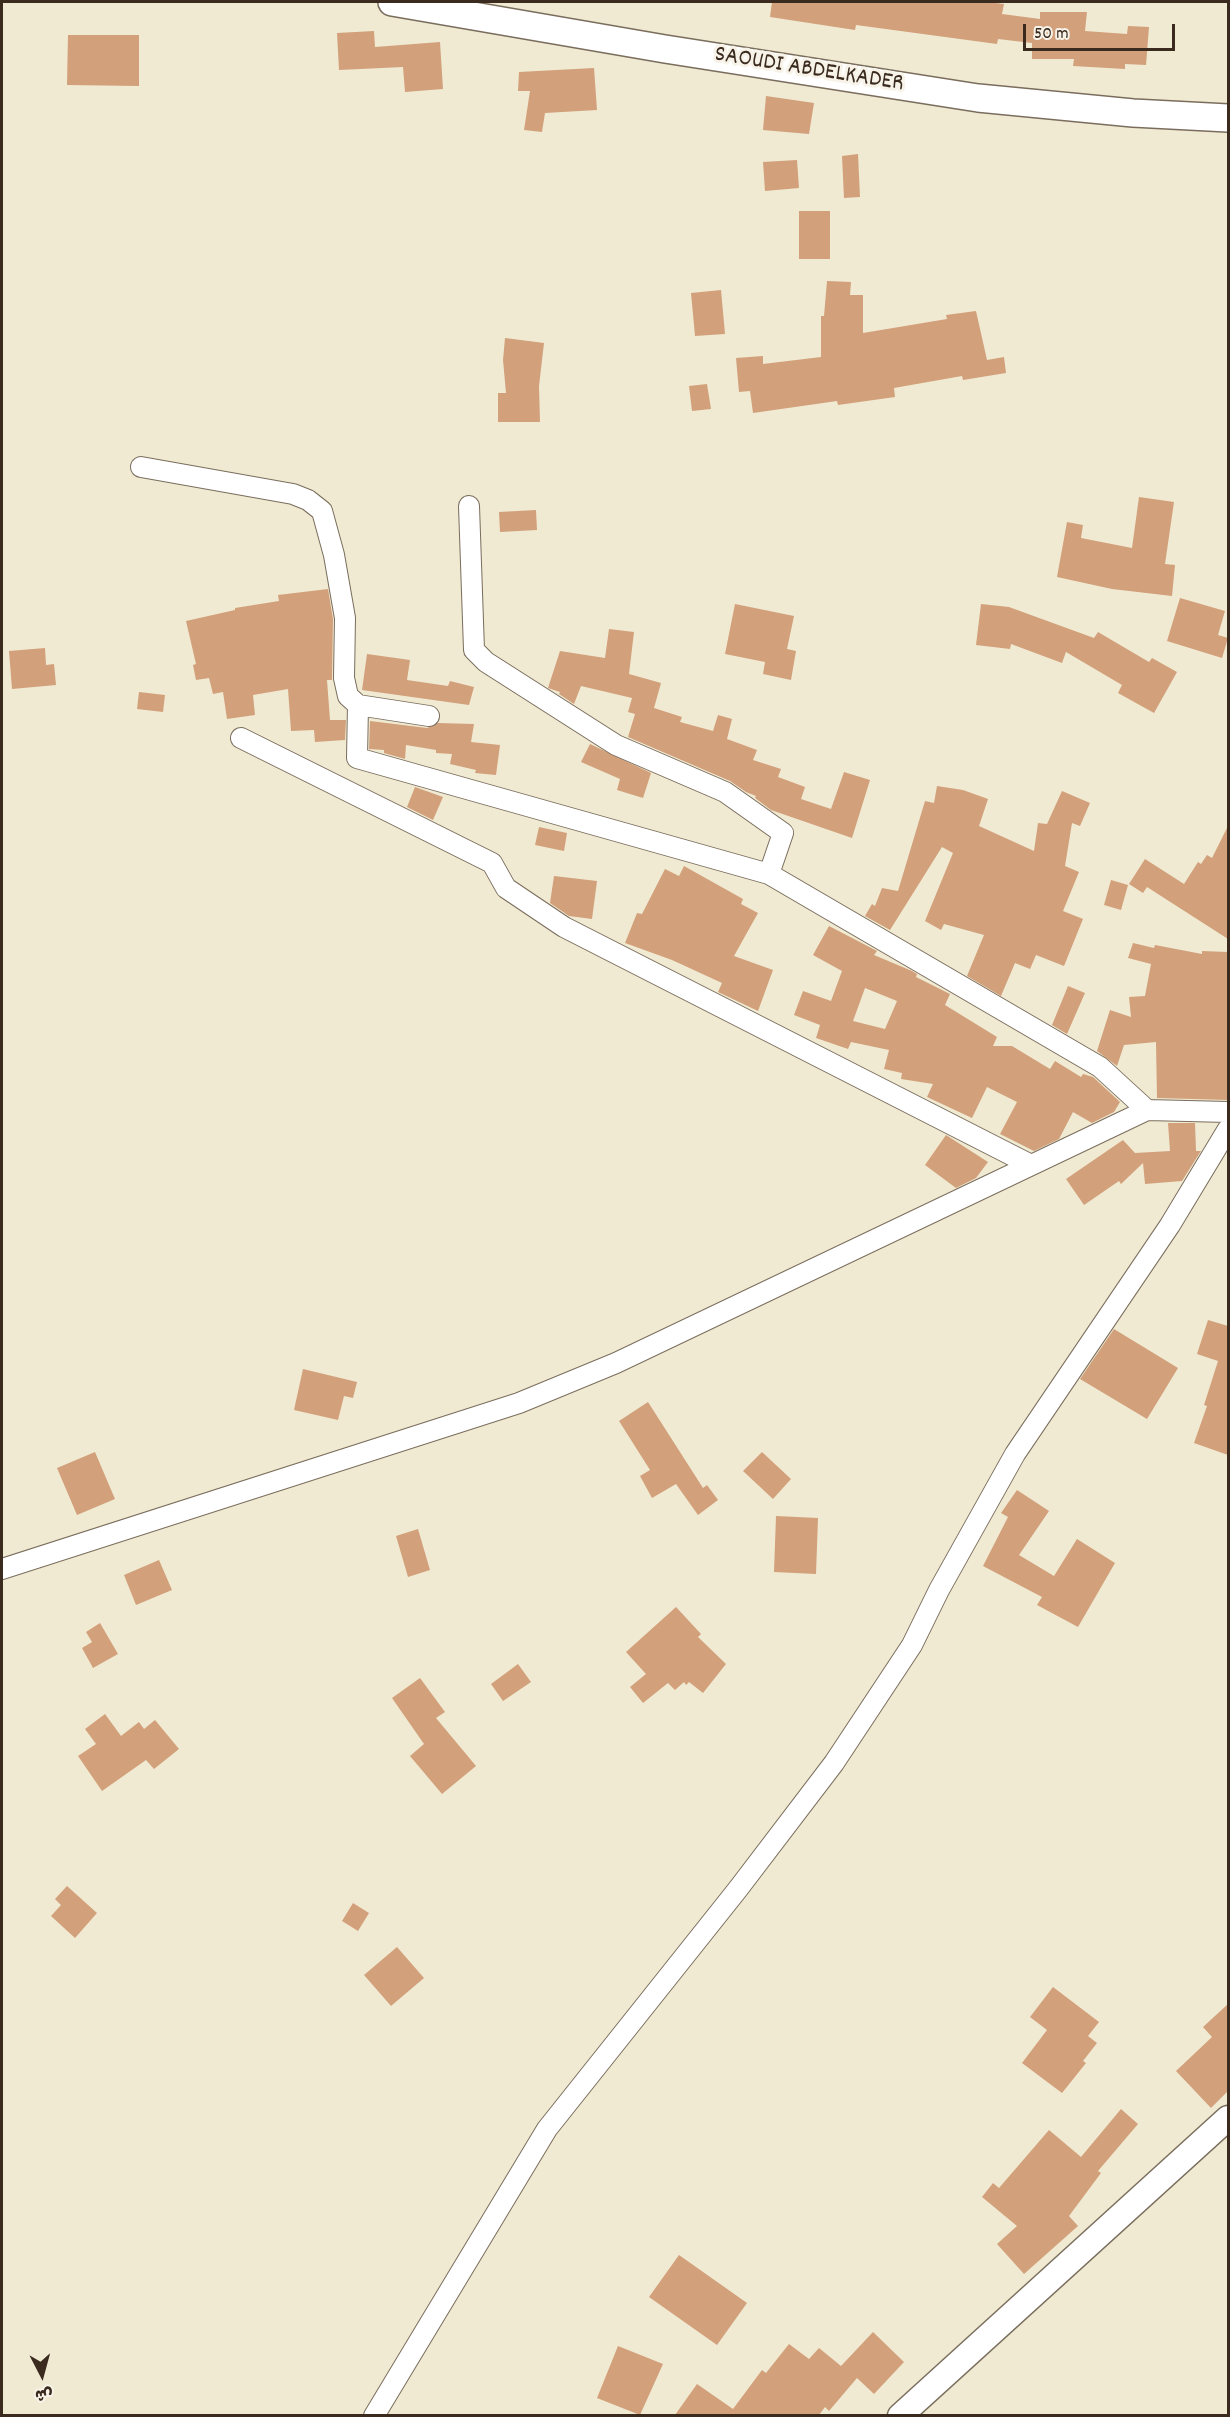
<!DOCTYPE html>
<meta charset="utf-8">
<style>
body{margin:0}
#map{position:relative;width:1230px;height:2417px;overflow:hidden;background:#f0ead2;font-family:Dekko,"Playpen Sans Arabic",sans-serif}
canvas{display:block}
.frame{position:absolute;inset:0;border:3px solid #3b2a1e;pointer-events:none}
.north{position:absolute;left:12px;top:2345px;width:60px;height:60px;-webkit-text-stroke:4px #f7f3e8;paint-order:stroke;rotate:174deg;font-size:16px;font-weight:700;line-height:24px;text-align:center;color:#3b2a1e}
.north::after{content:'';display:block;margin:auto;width:21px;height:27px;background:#3b2a1e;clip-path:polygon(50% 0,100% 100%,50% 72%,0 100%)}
.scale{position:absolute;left:1023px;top:24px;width:152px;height:27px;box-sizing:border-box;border:3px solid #3b2a1e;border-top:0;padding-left:8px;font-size:18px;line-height:21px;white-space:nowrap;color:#3b2a1e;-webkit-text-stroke:4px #f7f3e8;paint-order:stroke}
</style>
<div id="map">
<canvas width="1230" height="2417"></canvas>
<div class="frame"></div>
<div class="north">ش</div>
<div class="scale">50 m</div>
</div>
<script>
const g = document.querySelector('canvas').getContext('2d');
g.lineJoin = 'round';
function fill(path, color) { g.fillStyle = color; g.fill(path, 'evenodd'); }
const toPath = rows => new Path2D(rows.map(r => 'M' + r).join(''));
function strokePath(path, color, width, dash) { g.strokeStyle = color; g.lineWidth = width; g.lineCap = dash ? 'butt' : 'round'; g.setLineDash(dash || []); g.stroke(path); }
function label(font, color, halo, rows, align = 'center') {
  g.font = font + ' Dekko,sans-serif'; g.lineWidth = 6; g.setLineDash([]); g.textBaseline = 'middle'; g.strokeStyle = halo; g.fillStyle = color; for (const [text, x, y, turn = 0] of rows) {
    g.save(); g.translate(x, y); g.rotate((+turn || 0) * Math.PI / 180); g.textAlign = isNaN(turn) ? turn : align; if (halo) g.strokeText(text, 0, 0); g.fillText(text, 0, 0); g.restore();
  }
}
const building = toPath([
 [772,2,987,2,1004,4,1002,14,1040,19,1040,12,1087,12,1085,31,1127,34,1128,26,1149,27,1146,65,1125,64,1125,69,1073,66,1074,59,1032,59,1032,43,998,39,997,44,856,25,855,30,770,17],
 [374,31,375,47,440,42,443,89,405,92,403,67,339,70,337,33],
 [68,35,139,35,139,86,67,85],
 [594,68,597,110,545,113,542,132,524,130,530,91,518,91,519,72],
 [766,96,814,103,809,134,763,130],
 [858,154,860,197,844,198,842,156],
 [797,160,799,188,765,191,763,162],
 [799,211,830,211,830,259,799,259],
 [827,281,851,282,850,295,863,295,863,333,947,319,946,315,976,311,987,360,1004,357,1006,373,963,380,962,376,894,388,895,397,838,405,837,401,753,413,750,391,739,392,736,358,763,356,763,364,821,357,821,316,824,316],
 [721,290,725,334,695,336,691,293],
 [505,338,544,343,539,386,540,422,498,422,498,393,506,393,503,360],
 [707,384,711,409,692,411,689,386],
 [1139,497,1174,502,1165,564,1175,565,1172,596,1112,589,1057,577,1067,522,1083,525,1081,538,1132,548],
 [536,510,537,530,500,532,499,512],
 [328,589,333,619,332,680,327,680,330,720,346,720,345,740,315,742,314,730,291,731,288,689,253,695,255,715,227,719,223,692,213,694,209,678,196,680,193,665,196,664,186,621,235,610,235,608,279,601,278,595],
 [1180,598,1225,611,1218,635,1228,638,1222,658,1167,641],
 [735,604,794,616,787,649,796,651,791,680,763,674,765,662,725,654],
 [981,604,1009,607,1094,638,1098,632,1149,662,1152,658,1177,672,1154,713,1118,693,1122,685,1066,652,1062,663,1011,644,1010,649,976,645],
 [609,629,634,632,629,674,661,683,654,708,682,717,680,722,713,731,718,715,732,719,727,739,757,750,753,760,781,769,778,777,805,787,801,799,831,809,844,772,870,780,852,838,771,810,755,798,756,796,746,792,730,781,628,737,635,714,628,712,632,698,581,686,574,704,559,694,560,692,548,688,560,651,605,658],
 [45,648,46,665,54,664,56,685,12,689,9,651],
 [367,654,410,660,407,680,448,686,450,681,474,687,469,705,362,690],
 [139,692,165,695,163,712,137,709],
 [370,721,427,728,438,723,474,724,471,742,500,745,496,775,475,773,476,770,450,764,452,754,436,753,436,750,406,745,405,759,384,753,384,750,369,749],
 [590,744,651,773,643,798,617,790,620,779,581,762],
 [937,786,963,790,988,799,979,826,1034,851,1038,823,1047,824,1062,791,1090,803,1080,826,1072,823,1065,866,1079,872,1063,911,1083,919,1064,966,1036,955,1030,969,1015,963,1001,996,967,976,984,935,944,924,941,930,925,921,953,853,942,847,890,930,865,916,872,904,875,906,882,888,898,891,925,801,934,803],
 [415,787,443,797,433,820,407,807],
 [1228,826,1228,939,1147,887,1143,893,1129,884,1145,859,1184,884,1198,862,1201,864,1207,855,1212,858],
 [539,827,567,833,564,851,535,845],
 [684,866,743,899,741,904,758,913,734,956,773,970,758,1011,718,992,722,983,672,960,625,943,637,913,642,914,665,869,679,876],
 [554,876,597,881,592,919,569,916,550,903],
 [1111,880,1128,885,1121,910,1104,905],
 [829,926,877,951,874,955,912,971,917,974,916,977,950,994,945,1005,997,1037,993,1046,1012,1046,1050,1069,1055,1061,1081,1077,1083,1074,1093,1077,1120,1102,1114,1112,1092,1123,1073,1112,1059,1139,1034,1151,1000,1134,1017,1102,987,1087,972,1118,927,1097,933,1084,901,1079,902,1073,884,1069,889,1050,851,1042,848,1049,816,1038,820,1025,794,1015,803,991,831,1001,842,971,813,955],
 [865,988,897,1001,885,1029,853,1021],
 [1133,943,1154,948,1155,945,1202,954,1202,951,1228,952,1228,1100,1157,1098,1156,1042,1124,1045,1117,1066,1097,1051,1110,1010,1131,1017,1129,997,1145,996,1151,964,1128,958],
 [1068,986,1085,993,1067,1034,1052,1025],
 [1168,1123,1195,1123,1196,1151,1201,1151,1182,1181,1145,1184,1143,1163,1121,1184,1119,1181,1084,1205,1066,1179,1123,1140,1135,1153,1170,1151],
 [946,1135,988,1162,976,1178,956,1188,925,1165],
 [1208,1320,1228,1326,1228,1455,1194,1443,1207,1406,1204,1405,1218,1361,1197,1354],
 [1114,1329,1178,1368,1147,1419,1080,1379],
 [303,1369,357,1382,353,1398,344,1396,338,1420,294,1410],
 [648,1402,703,1488,707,1485,718,1500,698,1515,676,1484,652,1498,640,1476,650,1470,619,1421],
 [95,1452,115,1499,77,1515,57,1468],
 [762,1452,791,1479,773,1499,743,1471],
 [1017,1490,1049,1511,1019,1555,1054,1576,1077,1539,1115,1563,1078,1627,1037,1605,1042,1597,983,1566,1008,1517,1001,1513],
 [776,1516,818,1518,816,1574,774,1572],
 [418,1529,430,1570,408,1577,396,1536],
 [159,1560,172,1590,136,1605,124,1575],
 [676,1607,701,1634,698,1637,726,1664,703,1693,689,1682,686,1685,684,1682,675,1690,668,1683,643,1703,630,1687,646,1674,626,1652],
 [100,1623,118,1654,93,1668,82,1648,92,1642,86,1632],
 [518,1664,531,1682,503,1701,491,1684],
 [420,1678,445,1712,436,1718,476,1766,442,1794,410,1756,424,1744,392,1698],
 [105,1714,121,1736,139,1722,144,1729,155,1720,179,1749,154,1769,146,1760,102,1791,78,1756,96,1744,85,1729],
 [67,1886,97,1913,75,1938,51,1916,61,1905,55,1899],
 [353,1903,369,1913,358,1931,342,1921],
 [397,1947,424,1978,391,2006,364,1975],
 [1053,1987,1099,2022,1088,2036,1097,2043,1083,2061,1086,2063,1062,2093,1022,2063,1047,2030,1030,2017],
 [1228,2004,1228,2091,1211,2108,1176,2071,1212,2037,1203,2027],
 [1121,2109,1138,2124,1098,2171,1101,2173,1069,2216,1078,2226,1024,2274,997,2244,1017,2226,982,2197,993,2183,999,2188,1049,2130,1081,2157],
 [679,2255,747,2303,717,2345,649,2297],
 [873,2332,904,2362,874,2394,857,2378,829,2411,825,2407,819,2415,675,2415,697,2384,733,2409,762,2370,766,2373,789,2344,809,2359,819,2348,841,2366],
 [618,2346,663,2364,640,2415,597,2398]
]);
const minor = toPath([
 [141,467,293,494,308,500,322,511,334,555,345,618,344,678,348,696,358,705,357,758,769,874,1100,1067,1147,1110],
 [469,506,474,650,486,662,616,745,725,792,783,833,769,874],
 [358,705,429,716],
 [241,738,492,863,506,888,564,927,1031,1165],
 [2,1569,519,1403,616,1363,1147,1110,1228,1112],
 [374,2416,547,2129,738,1889,834,1763,912,1645,939,1590,1015,1454,1170,1225,1228,1129]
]);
const tertiary = toPath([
 [900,2416,1228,2118]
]);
const secondary = toPath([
 [392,2,665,49,978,98,1133,113,1228,118]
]);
const streetNames = [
 ["SAOUDI ABDELKADER",809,71,9]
];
fill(building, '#d2a07b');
strokePath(minor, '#7a6d5d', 22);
strokePath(tertiary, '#7a6d5d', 27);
strokePath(secondary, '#7a6d5d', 30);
strokePath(minor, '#fff', 20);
strokePath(tertiary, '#fff', 24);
strokePath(secondary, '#fff', 27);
label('24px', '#3b2a1e', '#f7f3e8', streetNames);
</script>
